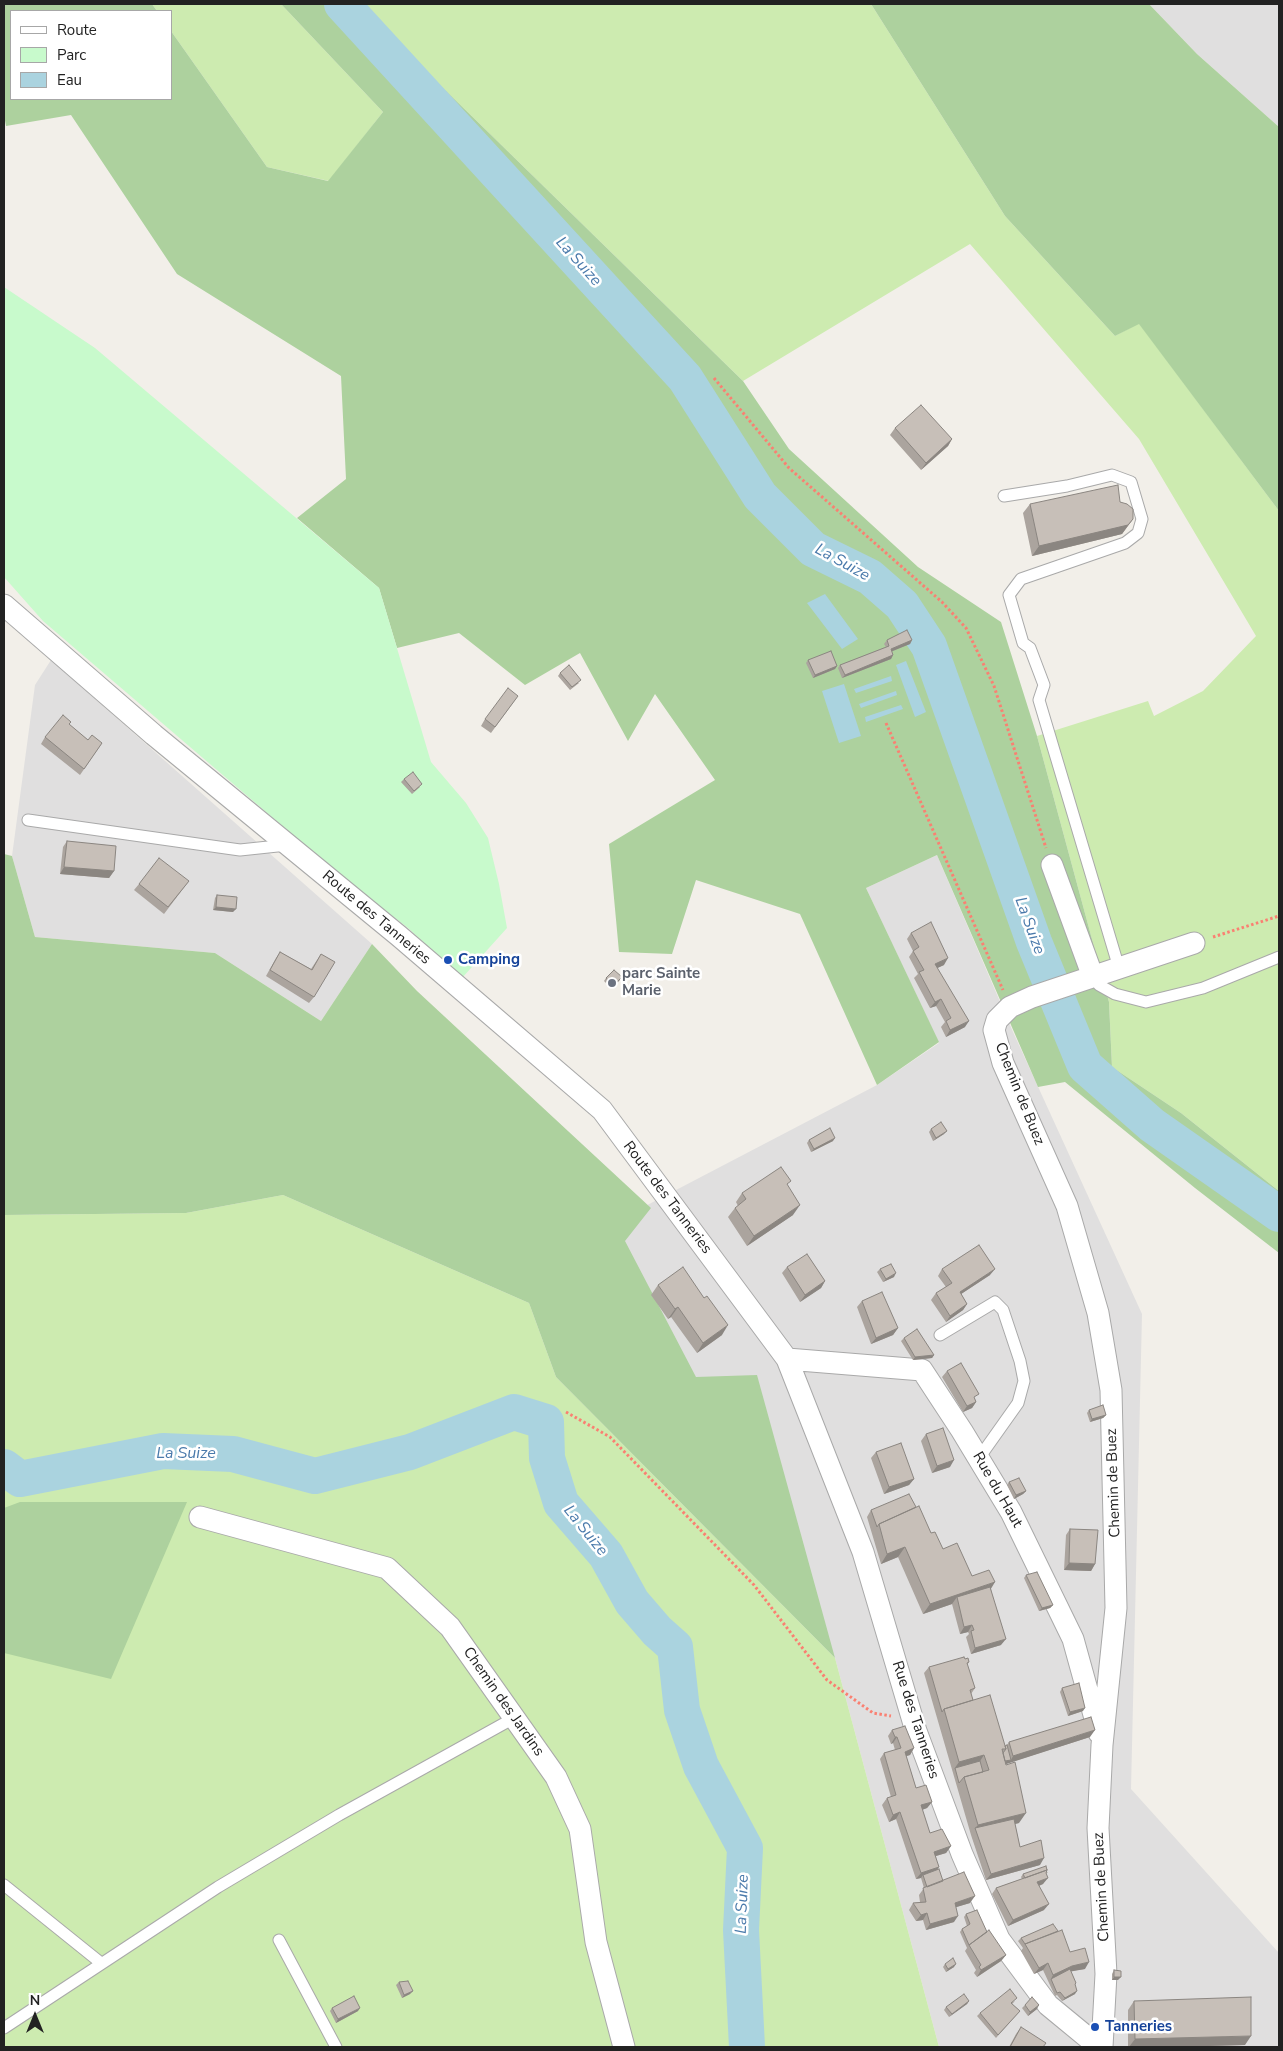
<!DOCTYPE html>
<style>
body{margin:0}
#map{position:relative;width:1283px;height:2051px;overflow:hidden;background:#f2efe9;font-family:"Nunito Sans",sans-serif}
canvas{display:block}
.frame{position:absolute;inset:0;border:5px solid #222;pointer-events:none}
.legend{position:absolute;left:10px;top:10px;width:162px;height:90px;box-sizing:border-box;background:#fff;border:1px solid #a7a7a7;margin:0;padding:6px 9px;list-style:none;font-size:15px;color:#222}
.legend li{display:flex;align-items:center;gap:10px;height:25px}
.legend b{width:25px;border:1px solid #a7a7a7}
.north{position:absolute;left:10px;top:1991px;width:50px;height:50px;-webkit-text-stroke:4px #fff;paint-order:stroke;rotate:0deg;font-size:14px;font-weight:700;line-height:20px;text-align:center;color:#222}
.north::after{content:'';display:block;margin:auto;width:18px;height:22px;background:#222;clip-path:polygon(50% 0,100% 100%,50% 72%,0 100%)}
</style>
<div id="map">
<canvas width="1283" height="2051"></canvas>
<div class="frame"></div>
<ul class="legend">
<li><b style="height:6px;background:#fff"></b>Route</li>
<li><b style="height:14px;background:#c8facc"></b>Parc</li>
<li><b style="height:14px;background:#aad3df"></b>Eau</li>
</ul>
<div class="north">N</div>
</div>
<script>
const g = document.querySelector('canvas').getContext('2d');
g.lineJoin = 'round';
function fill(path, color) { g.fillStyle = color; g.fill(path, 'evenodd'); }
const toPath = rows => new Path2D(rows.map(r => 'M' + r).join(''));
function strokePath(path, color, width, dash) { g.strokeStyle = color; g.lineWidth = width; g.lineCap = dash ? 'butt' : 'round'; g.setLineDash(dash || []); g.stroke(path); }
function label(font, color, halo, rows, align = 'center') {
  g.font = font + ' "Nunito Sans",sans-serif'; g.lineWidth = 5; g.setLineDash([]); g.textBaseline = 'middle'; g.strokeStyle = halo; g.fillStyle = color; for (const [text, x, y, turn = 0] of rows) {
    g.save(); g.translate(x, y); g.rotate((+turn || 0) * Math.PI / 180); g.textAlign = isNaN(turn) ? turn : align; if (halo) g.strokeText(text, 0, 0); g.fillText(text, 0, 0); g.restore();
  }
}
const residential = toPath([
 [1149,4,1279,4,1279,127,1197,54],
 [51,660,372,944,321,1021,215,953,35,937,12,856,35,685],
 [937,855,1013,1032,1142,1314,1131,1789,1279,1953,1279,2047,939,2047,835,1658,588,1236,877,1085,939,1043,866,888]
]);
const grass = toPath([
 [152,4,281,4,383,112,329,181,267,167,171,31,171,11,157,11],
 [357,4,871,4,1005,216,1115,336,1139,323,1279,511,1279,1191,1181,1113,1112,1067,1109,1002,1037,736,1148,701,1154,716,1203,691,1256,636,1139,439,970,244,743,381],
 [283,1195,529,1303,556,1377,835,1658,939,2047,4,2047,4,1215,186,1213]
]);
const forest = toPath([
 [4,4,152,4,157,11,11,11,11,99,171,99,171,31,267,167,328,181,383,112,281,4,357,4,743,381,789,449,918,567,1001,622,1037,736,1109,1002,1112,1067,1181,1113,1279,1191,1279,1253,1195,1188,1065,1082,1038,1087,937,855,866,888,939,1042,877,1085,800,914,696,880,672,954,619,952,609,844,715,780,655,694,628,741,580,653,525,685,459,633,397,648,379,588,297,518,346,479,341,376,177,274,71,115,6,126,4,115],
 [871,4,1149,4,1197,54,1279,127,1279,511,1139,324,1115,336,1005,216],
 [4,854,12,856,35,937,215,953,321,1021,372,944,417,991,651,1208,625,1241,696,1377,757,1375,835,1658,556,1377,529,1303,283,1195,186,1213,4,1215],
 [20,1502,187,1502,111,1679,4,1653,4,1508]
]);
const park = toPath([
 [4,287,95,348,379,588,431,762,466,803,488,838,499,884,507,928,462,978,408,928,343,878,43,621,4,577]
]);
const water = toPath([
 [825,594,858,639,842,649,807,603],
 [906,661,926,712,915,717,896,665],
 [891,676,892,681,856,693,854,689],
 [844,684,861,736,839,743,822,691],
 [896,691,897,695,861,708,859,704],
 [901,705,903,709,866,722,865,717]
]);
const river = toPath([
 [342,4,685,378,760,496,813,549,870,577,902,605,929,646,1034,942,1085,1066,1152,1125,1279,1214],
 [4,1467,20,1479,163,1451,233,1454,315,1476,410,1452,514,1412,546,1422,547,1458,561,1503,606,1555,632,1602,657,1631,675,1647,682,1710,701,1766,745,1848,741,1930,747,2047]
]);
const path = toPath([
 [714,378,789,468,942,602,966,628,994,686,1046,848],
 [886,723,1003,990],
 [1213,937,1279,916],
 [566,1412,610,1437,754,1585,827,1680,873,1713,891,1716]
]);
const service = toPath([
 [1004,496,1067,486,1112,475,1131,482,1142,519,1138,533,1125,543,1021,579,1009,595,1023,643,1030,648,1044,685,1039,700,1119,968],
 [28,820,240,850,287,845],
 [1093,977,1099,985,1115,994,1146,1002,1203,988,1279,957],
 [940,1335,995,1302,1003,1310,1020,1361,1024,1381,1018,1403,979,1458],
 [4,1885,101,1963],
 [279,1940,336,2047],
 [4,2028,218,1887,339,1815,514,1718]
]);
const minor = toPath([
 [4,605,154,735,399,936,602,1110,787,1359,863,1552,916,1731,962,1854,999,1939,1048,2005,1099,2047],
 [1052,865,1093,977],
 [787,1359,922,1370,962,1431,1011,1512,1073,1639,1099,1733],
 [200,1517,387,1568,450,1627,556,1777,580,1829,596,1942,624,2047],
 [1102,2047,1106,1974,1098,1828,1102,1745,1116,1608,1111,1390,1098,1313,1067,1206,1003,1063,994,1030,997,1020,1010,1007,1032,997,1194,943]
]);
const wall = toPath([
 [895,428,952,439,948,446,921,470,890,435],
 [1120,502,1133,519,1122,534,1032,556,1023,513,1030,504],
 [887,640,912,640,910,644,891,651,893,655,891,659,842,678,838,668,840,665,886,647,884,644],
 [808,660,837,666,835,669,813,678,806,663],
 [560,673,579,683,570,690,558,676],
 [518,696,491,733,481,726,485,719],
 [69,725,88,740,102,743,80,775,41,744,45,737],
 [404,779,420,787,412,794,401,782],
 [67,841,114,871,109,878,60,874,63,847],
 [189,881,164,914,134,890,139,884],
 [217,895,233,912,213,910,215,898],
 [911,933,944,965,937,968,965,1027,946,1037,941,1027,945,1022,936,1006,930,1008,914,978,918,974,909,957,913,951,907,939],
 [280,952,311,969,321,954,314,997,309,1003,266,976,276,958],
 [606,978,620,980,612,989,604,981],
 [931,1129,944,1134,933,1141,929,1132],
 [809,1140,833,1141,811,1152,807,1143],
 [788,1186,793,1215,747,1246,728,1217,735,1208,738,1206,736,1202,742,1193],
 [787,1267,825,1281,821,1288,800,1302,782,1273],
 [880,1269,894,1277,883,1282,877,1272],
 [942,1269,990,1275,961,1294,967,1304,963,1310,946,1322,931,1300,936,1293,946,1287,938,1276],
 [658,1285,722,1335,697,1353,671,1317,668,1319,651,1295],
 [862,1301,898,1328,893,1335,871,1344,857,1307],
 [904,1338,934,1355,932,1358,913,1360,901,1341],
 [947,1371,975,1399,976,1402,972,1408,963,1412,942,1377],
 [1089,1410,1106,1415,1103,1418,1090,1422,1087,1413],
 [926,1434,950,1467,932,1473,921,1441],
 [876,1452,914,1479,909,1485,884,1494,871,1458],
 [1009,1482,1026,1491,1023,1494,1014,1499,1007,1485],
 [916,1507,931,1533,943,1549,972,1576,991,1589,1001,1645,971,1654,966,1637,969,1634,968,1632,960,1634,952,1604,923,1614,898,1557,881,1564,867,1517,871,1510],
 [1070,1529,1095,1564,1091,1571,1064,1570,1066,1535],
 [1026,1575,1053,1605,1050,1608,1039,1611,1024,1578],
 [965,1659,969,1662,967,1665,975,1688,971,1694,973,1700,1005,1746,1007,1745,1009,1742,1090,1737,1005,1764,1019,1823,1015,1824,1020,1847,1040,1865,986,1880,971,1835,924,1673,929,1667],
 [1062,1688,1083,1711,1068,1716,1060,1692],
 [892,1730,914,1748,910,1755,906,1756,916,1788,932,1802,927,1808,922,1810,930,1833,951,1846,946,1853,936,1856,937,1870,943,1881,970,1903,956,1907,954,1922,926,1930,923,1920,916,1921,909,1910,913,1903,920,1902,919,1895,924,1888,921,1878,916,1879,896,1819,889,1822,882,1805,887,1798,891,1797,880,1759,884,1753,895,1750,893,1743,891,1744,888,1736],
 [1048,1872,1046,1874,1043,1884,1039,1886,1044,1910,1008,1926,992,1894,996,1888,1022,1879,1021,1877,1023,1874],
 [966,1914,987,1932,1006,1955,1001,1961,977,1977,974,1973,976,1970,965,1951,967,1948,960,1932,962,1929,967,1926,964,1917],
 [1021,1938,1070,1952,1085,1969,1071,1971,1075,1985,1075,1994,1062,2001,1057,1995,1055,1996,1043,1970,1034,1974,1021,1951,1023,1948,1018,1941],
 [945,1964,954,1967,946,1972,943,1967],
 [1114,1970,1118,1980,1112,1980,1112,1974],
 [399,1982,410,1994,402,1998,396,1985],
 [969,2001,967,2004,949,2017,944,2010,946,2007],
 [1015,2001,1012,2004,1020,2011,996,2038,977,2016,980,2013],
 [1134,2001,1245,2045,1172,2047,1128,2047,1128,2010],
 [1025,2005,1037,2009,1028,2016,1022,2008],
 [332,2008,358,2011,336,2023,330,2011],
 [1021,2027,1043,2047,1009,2047,1016,2034]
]);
const shadedWall = toPath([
 [952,439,948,446,921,470,926,463],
 [1133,519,1122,534,1032,556,1039,546],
 [912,640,910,644,888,653,891,649],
 [893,655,891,659,842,678,845,675],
 [837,666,835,669,813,678,815,675],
 [64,867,114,871,109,878,60,874],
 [216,907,236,909,233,912,213,910],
 [948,958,944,965,931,971,935,964],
 [941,999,936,1006,930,1008,935,1002],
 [969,1021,965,1027,946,1037,950,1030],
 [947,1131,944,1134,933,1141,936,1138],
 [835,1138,833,1141,811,1152,814,1149],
 [800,1205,793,1215,747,1246,754,1236],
 [995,1269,990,1275,955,1298,960,1292],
 [896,1273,894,1277,883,1282,886,1279],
 [825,1281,821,1288,800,1302,805,1295],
 [967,1304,963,1310,946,1322,950,1316],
 [678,1307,671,1317,668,1319,675,1309],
 [728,1325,722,1335,697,1353,703,1343],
 [898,1328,893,1335,871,1344,876,1338],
 [934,1355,932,1358,913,1360,915,1357],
 [976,1402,972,1408,963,1412,967,1406],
 [1106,1415,1103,1418,1090,1422,1092,1419],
 [954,1460,950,1467,932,1473,937,1466],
 [914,1479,909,1485,884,1494,889,1487],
 [1026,1491,1023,1494,1014,1499,1016,1495],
 [905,1547,898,1557,881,1564,887,1554],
 [1069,1563,1095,1564,1091,1571,1064,1570],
 [995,1582,989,1592,957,1597,952,1604,923,1614,930,1604],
 [1053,1605,1050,1608,1039,1611,1042,1608],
 [972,1625,968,1632,960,1634,964,1627],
 [1006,1639,1001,1645,971,1654,975,1648],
 [1085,1708,1083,1711,1068,1716,1070,1712],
 [1095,1730,1090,1737,997,1767,999,1763,1011,1760,1013,1756],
 [895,1737,897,1737,893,1743,891,1744],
 [914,1748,910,1755,900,1758,905,1752],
 [984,1755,978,1764,955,1768,952,1772,959,1762],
 [932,1802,927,1808,916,1812,921,1805],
 [900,1812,896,1819,889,1822,893,1815],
 [1026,1813,1019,1823,977,1833,975,1828,978,1825],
 [951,1846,946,1853,929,1858,934,1852],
 [1044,1858,1040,1865,986,1880,991,1874],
 [939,1867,935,1873,923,1875,921,1878,916,1879,921,1873],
 [1048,1878,1043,1884,1033,1888,1037,1882],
 [975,1896,970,1903,950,1909,955,1903],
 [1049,1904,1044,1910,1008,1926,1013,1920],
 [927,1913,923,1920,916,1921,921,1915],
 [958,1916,954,1922,926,1930,930,1924],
 [1006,1955,1001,1961,977,1977,981,1970],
 [1089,1962,1085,1969,1068,1972,1051,1979,1053,1975,1072,1966],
 [1048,1963,1043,1970,1034,1974,1039,1968],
 [956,1964,954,1967,946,1972,948,1969],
 [1114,1977,1121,1977,1118,1980,1112,1980],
 [413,1991,410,1994,402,1998,404,1995],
 [1077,1991,1075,1994,1062,2001,1065,1998],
 [969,2001,967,2004,949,2017,952,2014],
 [1039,2005,1037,2009,1028,2016,1030,2012],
 [360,2008,358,2011,336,2023,338,2019],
 [1251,2036,1245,2045,1172,2047,1129,2047,1135,2039]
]);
const building = toPath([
 [921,405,952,439,926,463,895,428,921,405],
 [1118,485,1120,502,1127,504,1133,509,1133,519,1128,525,1039,546,1030,504,1118,485],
 [907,630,912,640,891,649,893,655,845,675,840,665,889,646,887,640,907,630],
 [831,651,837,666,815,675,808,660,831,651],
 [569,665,581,680,572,687,560,673,569,665],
 [508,688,518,696,495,727,485,719,508,688],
 [63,715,71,722,69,724,88,740,92,735,102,743,84,769,45,737,63,715],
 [413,772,422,784,414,791,404,779,413,772],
 [67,841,116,846,114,871,64,867,67,841],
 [159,858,189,881,168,907,139,884,159,858],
 [217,895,237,897,236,909,216,907,217,895],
 [931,922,948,958,935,964,969,1021,950,1030,946,1021,951,1018,941,999,935,1002,919,972,924,970,913,951,919,947,911,933,931,922],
 [280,952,312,970,321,954,335,962,314,997,270,970,280,952],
 [614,970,622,977,614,985,606,978,614,970],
 [941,1122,947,1131,936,1138,931,1129,941,1122],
 [830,1128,835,1138,814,1149,809,1140,830,1128],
 [781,1167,791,1181,787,1184,800,1205,754,1236,735,1208,746,1199,742,1193,781,1167],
 [979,1245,995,1269,960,1292,967,1304,950,1316,936,1293,952,1283,942,1269,979,1245],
 [807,1254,825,1281,805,1295,787,1267,807,1254],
 [891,1264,896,1273,886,1279,880,1269,891,1264],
 [683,1267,704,1298,707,1296,728,1325,703,1343,678,1307,675,1309,658,1285,683,1267],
 [882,1292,898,1328,876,1338,862,1301,882,1292],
 [917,1329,934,1355,915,1357,904,1338,917,1329],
 [961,1363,979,1394,974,1397,976,1402,967,1406,947,1371,961,1363],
 [1103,1405,1106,1415,1092,1419,1089,1410,1103,1405],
 [943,1428,954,1460,937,1466,926,1434,943,1428],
 [901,1443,914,1479,889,1487,876,1452,901,1443],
 [1019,1478,1026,1491,1016,1495,1009,1482,1019,1478],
 [909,1494,916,1507,879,1524,877,1527,871,1510,909,1494],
 [919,1506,931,1533,935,1532,943,1549,957,1543,972,1576,989,1570,995,1582,930,1604,905,1547,887,1554,879,1524,919,1506],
 [1070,1529,1098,1530,1095,1564,1069,1563,1070,1529],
 [1037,1572,1053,1605,1042,1608,1026,1575,1037,1572],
 [990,1587,1006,1639,975,1648,971,1631,974,1630,972,1625,964,1627,957,1597,990,1587],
 [964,1657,965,1659,968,1658,969,1662,967,1663,975,1688,970,1690,973,1700,944,1709,942,1712,929,1667,964,1657],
 [1079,1683,1085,1708,1070,1712,1062,1688,1079,1683],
 [990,1695,1006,1749,1002,1749,1006,1765,1015,1762,1026,1813,978,1825,964,1777,989,1770,984,1755,959,1762,944,1709,990,1695],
 [1091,1717,1095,1730,1013,1756,1009,1742,1091,1717],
 [905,1726,914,1748,905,1752,916,1788,926,1785,932,1802,921,1805,930,1833,942,1829,951,1846,934,1852,939,1867,921,1873,900,1812,893,1815,887,1798,896,1795,884,1753,901,1748,897,1737,895,1737,892,1730,905,1726],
 [1007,1745,1011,1760,1005,1761,1003,1753,1006,1749,1005,1746,1007,1745],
 [980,1761,983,1772,964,1777,959,1783,955,1768,980,1761],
 [1014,1819,1020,1847,1041,1840,1044,1858,991,1874,975,1828,1014,1819],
 [1046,1866,1047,1870,1025,1878,1023,1874,1046,1866],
 [939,1869,943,1881,927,1887,923,1875,939,1869],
 [1047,1870,1046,1873,1048,1878,1037,1882,1049,1904,1013,1920,996,1888,1047,1870],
 [964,1872,975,1896,955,1903,958,1916,930,1924,927,1913,921,1915,913,1903,926,1902,923,1888,964,1872],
 [977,1910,987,1932,969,1945,962,1929,970,1924,966,1914,977,1910],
 [1053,1924,1058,1931,1025,1944,1021,1938,1053,1924],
 [989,1930,1006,1955,981,1970,979,1967,981,1965,969,1945,989,1930],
 [1062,1930,1070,1952,1085,1948,1089,1962,1072,1966,1053,1975,1048,1963,1039,1968,1025,1944,1062,1930],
 [953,1958,956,1964,948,1969,945,1964,953,1958],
 [1070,1969,1076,1983,1075,1984,1077,1991,1065,1998,1060,1992,1057,1993,1051,1979,1070,1969],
 [1114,1970,1121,1971,1121,1977,1114,1977,1114,1970],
 [408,1981,413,1991,404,1995,399,1982,408,1981],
 [1010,1989,1017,1998,1011,2003,1020,2011,998,2035,980,2013,1010,1989],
 [964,1994,969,2001,952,2014,946,2007,964,1994],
 [354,1996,360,2008,338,2019,332,2008,354,1996],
 [1032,1997,1039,2005,1030,2012,1025,2005,1032,1997],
 [1251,1997,1251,2036,1135,2039,1134,2001,1251,1997],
 [1021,2027,1046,2043,1043,2047,1010,2047,1021,2027]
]);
const markers = [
 [448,960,5,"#1a4fb4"],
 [612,983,5,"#6b7280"],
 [1095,2027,5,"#1a4fb4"]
];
const streetNames = [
 ["Route des Tanneries",376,918,40],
 ["Chemin de Buez",1019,1094,68],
 ["Route des Tanneries",667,1198,53],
 ["Chemin de Buez",1114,1483,-92],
 ["Rue du Haut",997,1490,60],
 ["Chemin des Jardins",503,1702,55],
 ["Rue des Tanneries",915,1720,72],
 ["Chemin de Buez",1102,1887,-93]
];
const transitNames = [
 ["Camping",458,960],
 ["Tanneries",1105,2027]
];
const worshipNames = [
 ["parc Sainte",622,974],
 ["Marie",622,991]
];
const waterNames = [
 ["La Suize",578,262,48],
 ["La Suize",842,563,29],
 ["La Suize",1029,926,70],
 ["La Suize",186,1454],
 ["La Suize",585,1531,51],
 ["La Suize",743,1904,-88]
];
fill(residential, '#e0dfdf');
fill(grass, '#cdebb0');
fill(forest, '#add19e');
fill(park, '#c8facc');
fill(water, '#aad3df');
strokePath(river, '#aad3df', 36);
strokePath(service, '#a9a9a9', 13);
strokePath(minor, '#a9a9a9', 23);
strokePath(path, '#fa8072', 3, [2.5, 2.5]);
strokePath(service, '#fff', 11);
strokePath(minor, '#fff', 21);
fill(wall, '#aba49e');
fill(shadedWall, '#8b8681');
fill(building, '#c7bfb8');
strokePath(building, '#8b8681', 1);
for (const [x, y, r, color] of markers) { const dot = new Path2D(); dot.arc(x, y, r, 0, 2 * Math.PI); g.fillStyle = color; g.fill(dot); strokePath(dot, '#fff', 2); }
label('15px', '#222', '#fff', streetNames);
label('bold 15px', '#164399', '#fff', transitNames, 'left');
label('bold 15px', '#5b616d', '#fff', worshipNames, 'left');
label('italic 16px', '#4a7aab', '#fff', waterNames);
</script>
